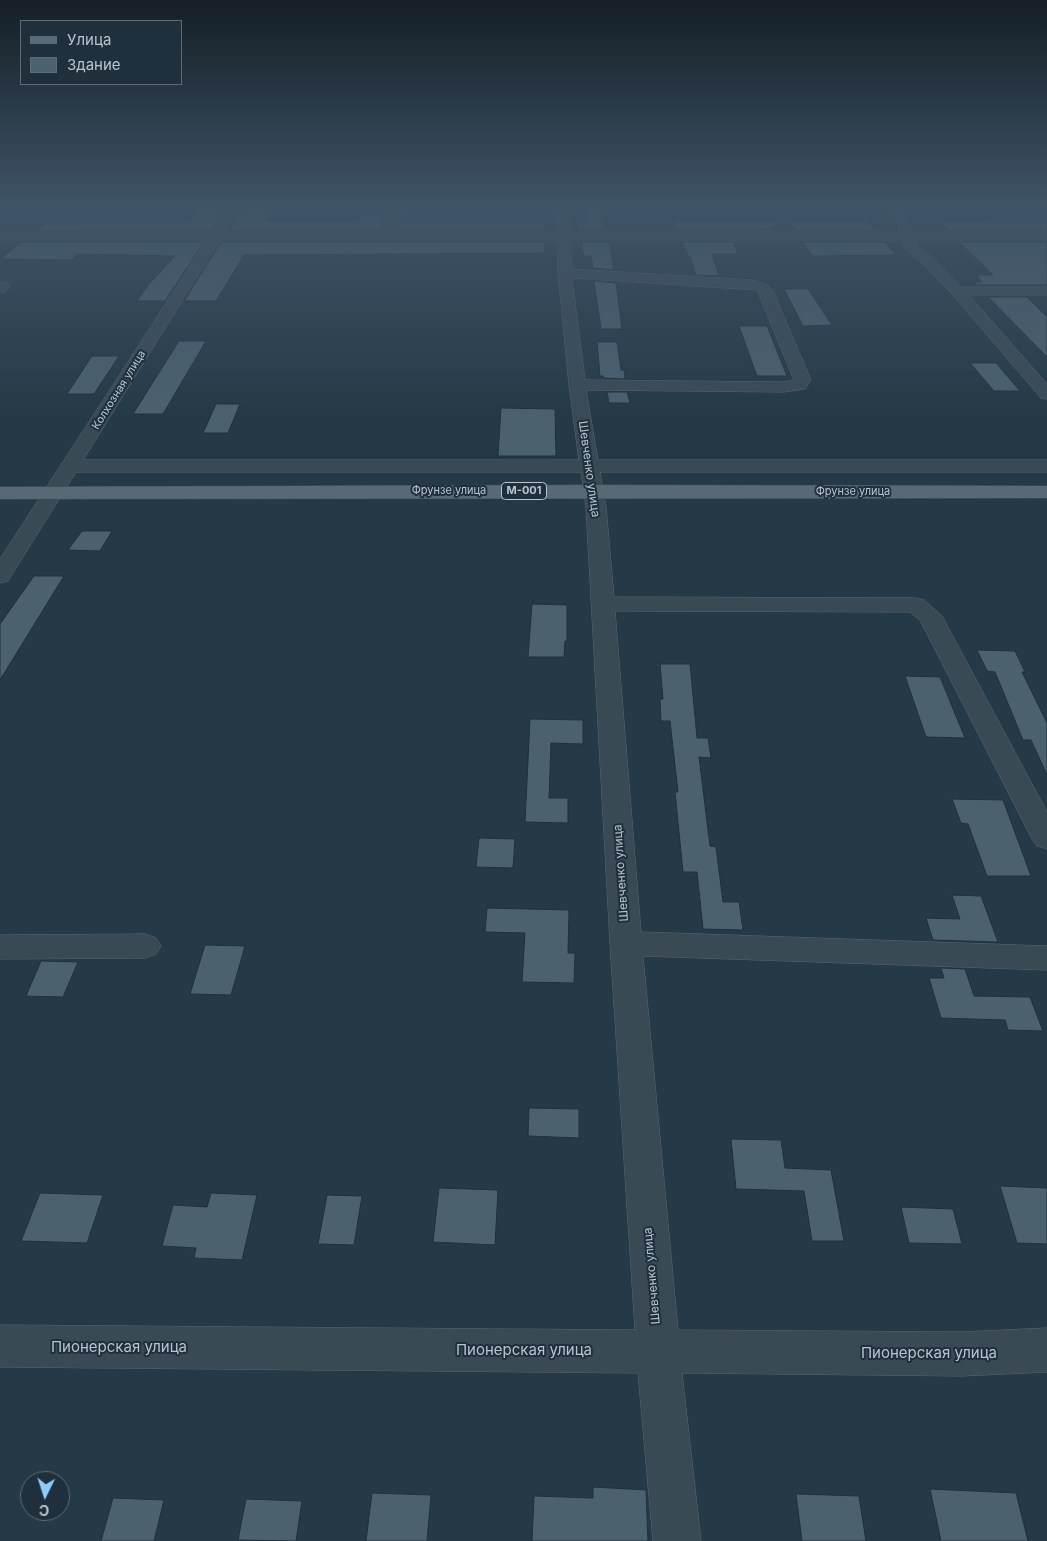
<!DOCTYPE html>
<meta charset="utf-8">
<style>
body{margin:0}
#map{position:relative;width:1047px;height:1541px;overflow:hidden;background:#253946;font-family:Inter,sans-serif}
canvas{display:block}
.legend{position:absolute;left:20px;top:20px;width:162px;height:65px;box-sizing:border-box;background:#1f2f3b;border:1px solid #5c6b76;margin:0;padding:6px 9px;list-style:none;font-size:15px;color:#b8c4ce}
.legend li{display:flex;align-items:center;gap:10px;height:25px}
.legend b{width:25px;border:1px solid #5c6b76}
.north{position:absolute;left:20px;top:1471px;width:50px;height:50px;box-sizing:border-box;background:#1f2f3b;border:1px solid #5c6b76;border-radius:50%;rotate:184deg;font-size:14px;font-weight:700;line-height:20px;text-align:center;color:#b8c4ce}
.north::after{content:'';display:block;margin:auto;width:18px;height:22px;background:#8cccff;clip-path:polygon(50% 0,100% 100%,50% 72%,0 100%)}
</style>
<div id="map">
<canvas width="1047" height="1541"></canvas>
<ul class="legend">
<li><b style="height:6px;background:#586975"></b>Улица</li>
<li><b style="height:14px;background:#4c616e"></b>Здание</li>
</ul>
<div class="north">С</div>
</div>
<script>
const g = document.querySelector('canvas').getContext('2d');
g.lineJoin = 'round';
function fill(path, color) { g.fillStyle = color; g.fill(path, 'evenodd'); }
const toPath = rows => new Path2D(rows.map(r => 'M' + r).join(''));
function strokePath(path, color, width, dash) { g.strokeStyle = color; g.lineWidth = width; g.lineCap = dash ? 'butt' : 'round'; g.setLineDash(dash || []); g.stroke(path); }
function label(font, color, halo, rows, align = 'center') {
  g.font = font + ' Inter,sans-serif'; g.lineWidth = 4; g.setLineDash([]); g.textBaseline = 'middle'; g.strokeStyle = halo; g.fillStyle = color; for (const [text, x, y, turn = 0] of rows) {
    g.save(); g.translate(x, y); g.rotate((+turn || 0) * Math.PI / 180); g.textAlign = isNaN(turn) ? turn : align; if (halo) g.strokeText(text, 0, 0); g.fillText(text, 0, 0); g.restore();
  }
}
const building = toPath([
 [586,205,600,205,606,230,579,230,577,222,588,222,586,205],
 [200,206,230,206,211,230,37,230,45,224,190,222,200,206],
 [247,206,269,206,264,215,268,215,265,221,358,221,360,216,385,216,381,230,229,230,247,206],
 [673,221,784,221,764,230,677,230,673,221],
 [788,221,867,221,875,230,795,230,788,221],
 [939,221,1047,223,1047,230,948,230,939,221],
 [400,222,545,223,545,230,398,230,400,222],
 [22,242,204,242,165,301,137,301,149,284,175,256,77,254,71,260,0,259,22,242],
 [221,242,545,242,545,253,244,255,216,301,184,301,221,242],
 [581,242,609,242,614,270,593,268,591,256,584,256,581,242],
 [682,242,740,242,734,244,738,254,712,254,719,276,696,275,690,256,688,256,682,242],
 [803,242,885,242,896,255,812,256,803,242],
 [959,242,1047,242,1047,285,977,285,974,282,982,282,976,275,993,275,959,242],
 [594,281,616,283,622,329,601,329,594,281],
 [784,289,808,289,832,325,803,326,784,289],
 [988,297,1027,297,1047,317,1047,357,988,297],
 [739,326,767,326,787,376,757,376,739,326],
 [179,341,206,341,163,414,133,414,179,341],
 [597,342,617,342,621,370,624,370,625,379,604,378,603,376,600,376,597,342],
 [92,356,119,356,94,394,67,394,92,356],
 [970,363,996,363,1020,391,994,391,970,363],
 [607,392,627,392,630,403,609,403,607,392],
 [216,404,240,404,228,433,203,433,216,404],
 [501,408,555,409,556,456,498,456,501,408],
 [82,531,112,531,100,551,68,550,82,531],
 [34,576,64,576,0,680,0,624,34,576],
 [532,604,567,605,567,641,565,641,564,657,528,657,532,604],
 [977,650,1015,651,1025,672,1022,672,1047,723,1047,775,1031,740,1023,740,995,672,987,671,977,650],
 [660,664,690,664,697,738,708,738,711,758,699,757,710,846,716,847,723,902,739,902,743,930,703,929,697,872,683,872,675,792,678,792,670,721,661,721,660,699,663,699,660,664],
 [905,676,940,677,965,738,926,737,905,676],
 [530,719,583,720,583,744,551,743,549,798,568,798,568,823,525,822,530,719],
 [952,799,1003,800,1031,876,987,876,968,824,961,823,952,799],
 [479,838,515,839,513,868,476,867,479,838],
 [952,895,981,896,998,942,933,940,926,918,960,919,952,895],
 [487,908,569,910,568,953,575,953,574,983,522,982,525,933,485,932,487,908],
 [205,945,245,946,231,995,190,994,205,945],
 [41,961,78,962,63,997,26,996,41,961],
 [941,968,965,969,974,996,1030,997,1043,1031,1008,1030,1005,1020,941,1018,929,978,944,978,941,968],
 [529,1108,579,1109,579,1138,528,1136,529,1108],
 [731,1139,781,1140,785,1168,831,1170,844,1241,812,1241,804,1191,736,1189,731,1139],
 [1000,1186,1047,1188,1047,1244,1017,1243,1000,1186],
 [439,1188,498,1190,495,1245,433,1242,439,1188],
 [40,1193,103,1195,87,1243,21,1241,40,1193],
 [211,1193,257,1195,242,1260,194,1258,196,1248,162,1246,173,1205,207,1207,211,1193],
 [327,1195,362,1196,354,1245,318,1244,327,1195],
 [901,1207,953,1209,962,1244,909,1243,901,1207],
 [593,1487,646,1490,648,1541,532,1541,534,1496,593,1498,593,1487],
 [930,1489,1016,1493,1028,1541,941,1541,930,1489],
 [372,1493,431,1495,427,1541,366,1541,372,1493],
 [796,1494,859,1496,866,1541,802,1541,796,1494],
 [113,1498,164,1500,154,1541,101,1541,113,1498],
 [246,1499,302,1501,296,1541,238,1540,246,1499]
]);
const minor = toPath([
 [233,205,245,205,225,232,382,232,391,205,403,205,395,232,557,232,556,205,568,205,570,232,900,232,897,223,883,205,895,205,909,223,912,232,1047,232,1047,240,915,240,917,245,933,258,961,287,1047,287,1047,295,969,295,1047,384,1047,399,1041,398,952,294,923,264,906,250,902,240,570,240,572,269,751,280,767,284,773,291,811,380,805,389,784,392,586,390,598,460,1047,460,1047,472,600,472,606,507,614,597,916,598,924,600,942,616,1047,812,1047,849,1037,846,1032,839,920,620,910,612,615,611,641,932,1047,946,1047,970,643,956,678,1330,962,1332,1047,1328,1047,1372,962,1376,682,1373,701,1541,653,1541,638,1373,0,1367,0,1325,635,1330,610,943,586,507,581,472,76,472,11,576,8,581,0,583,0,559,207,240,0,240,0,232,212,232,233,205],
 [220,240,557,240,558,273,569,385,579,460,83,460,220,240],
 [572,278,757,290,794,380,784,382,585,380,572,278],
 [0,282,8,283,10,286,5,292,0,293,0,282],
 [145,934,156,938,161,946,156,954,145,958,0,959,0,935,145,934]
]);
const major = toPath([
 [594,485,1047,486,1047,498,0,499,0,487,594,485]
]);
const farStreetnames = [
 ["Колхозная улица",119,390,-58],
 ["Фрунзе улица",449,491],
 ["Фрунзе улица",853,492]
];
const shields = [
 [524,491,45]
];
const shieldNames = [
 ["M-001",524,491]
];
const streetNames = [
 ["Шевченко улица",589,469,82],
 ["Шевченко улица",621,873,-94],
 ["Шевченко улица",652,1276,-95]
];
const nearStreetnames = [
 ["Пионерская улица",119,1347],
 ["Пионерская улица",524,1350],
 ["Пионерская улица",929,1353]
];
fill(building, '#4c616e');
strokePath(building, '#21313d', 1);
strokePath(minor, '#596772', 1);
strokePath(major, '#475661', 1);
fill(minor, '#3a4a55');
fill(major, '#586975');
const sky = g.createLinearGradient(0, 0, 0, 421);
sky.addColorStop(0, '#141f26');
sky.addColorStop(0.49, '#405468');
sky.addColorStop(1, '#40546800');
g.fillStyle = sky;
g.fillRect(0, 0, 1047, 421);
label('11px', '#b8c4ce', '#1f2f3b', farStreetnames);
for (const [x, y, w] of shields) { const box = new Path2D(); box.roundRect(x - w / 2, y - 8.5, w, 17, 4); g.fillStyle = '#1f2f3b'; g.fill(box); strokePath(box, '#b8c4ce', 1); }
label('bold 11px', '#b8c4ce', null, shieldNames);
label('12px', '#b8c4ce', '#1f2f3b', streetNames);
label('15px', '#b8c4ce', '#1f2f3b', nearStreetnames);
</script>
